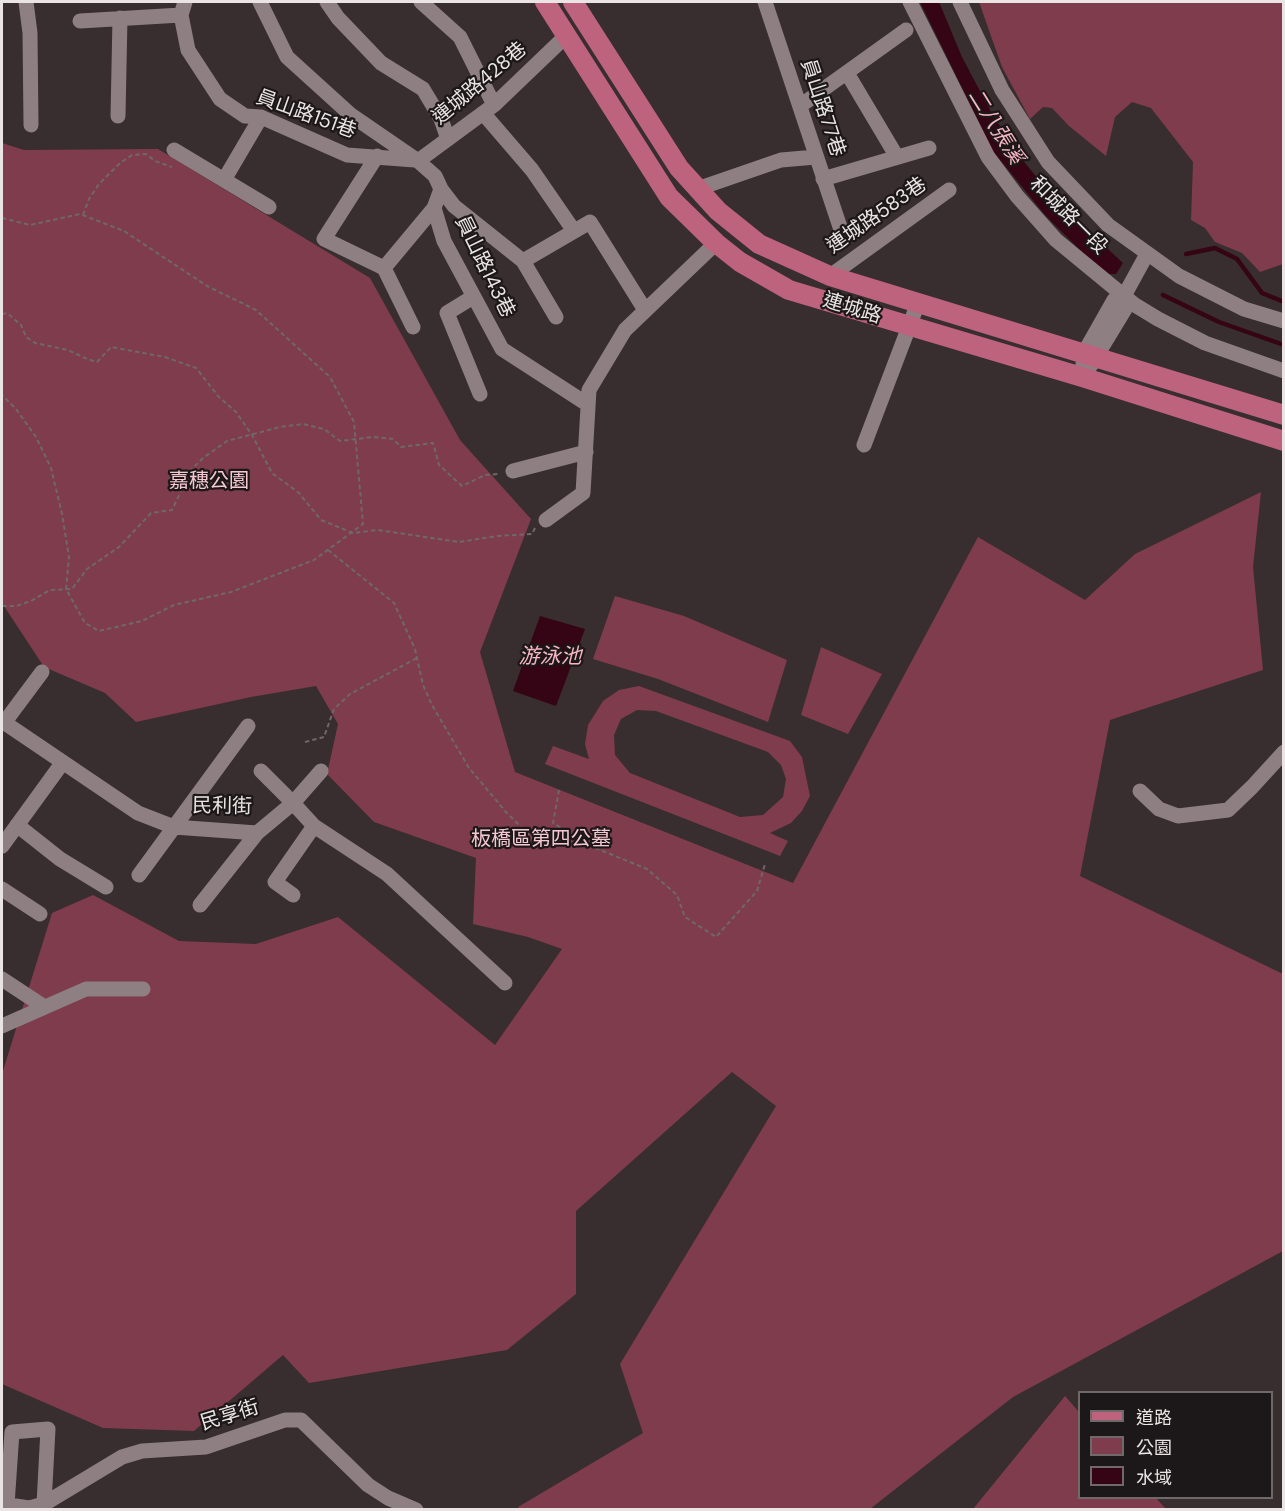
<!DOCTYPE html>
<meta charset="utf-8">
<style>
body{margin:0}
#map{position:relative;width:1285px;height:1511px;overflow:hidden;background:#382d2f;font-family:"DM Sans","Noto Sans TC",sans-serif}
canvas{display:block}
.frame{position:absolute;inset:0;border:3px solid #ebe4e5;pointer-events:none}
.legend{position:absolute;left:1078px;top:1391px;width:195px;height:108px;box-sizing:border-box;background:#1c1718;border:2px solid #6f696a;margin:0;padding:8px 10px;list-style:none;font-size:18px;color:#ebe4e5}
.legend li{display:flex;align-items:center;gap:12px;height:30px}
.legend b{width:30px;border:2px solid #6f696a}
</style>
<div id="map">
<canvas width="1285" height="1511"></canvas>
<div class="frame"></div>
<ul class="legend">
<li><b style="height:8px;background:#bd637d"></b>道路</li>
<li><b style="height:16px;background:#7f3c4d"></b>公園</li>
<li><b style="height:16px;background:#350415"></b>水域</li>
</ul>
</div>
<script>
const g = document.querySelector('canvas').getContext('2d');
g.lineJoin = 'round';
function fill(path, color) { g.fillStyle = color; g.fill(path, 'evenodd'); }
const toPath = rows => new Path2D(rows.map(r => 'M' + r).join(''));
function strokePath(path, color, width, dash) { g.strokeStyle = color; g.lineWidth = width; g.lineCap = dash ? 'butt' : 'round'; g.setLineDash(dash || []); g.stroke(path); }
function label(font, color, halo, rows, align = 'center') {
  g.font = font + ' "DM Sans","Noto Sans TC",sans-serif'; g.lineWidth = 4.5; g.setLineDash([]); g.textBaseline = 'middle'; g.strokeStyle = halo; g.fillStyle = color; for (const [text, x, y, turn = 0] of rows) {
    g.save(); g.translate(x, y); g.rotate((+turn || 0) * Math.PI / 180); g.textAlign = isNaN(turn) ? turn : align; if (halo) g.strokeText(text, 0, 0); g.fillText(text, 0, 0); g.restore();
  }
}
const green = toPath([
 [979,2,1283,2,1283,264,1260,272,1242,253,1215,242,1205,228,1191,220,1193,162,1151,108,1132,102,1115,117,1106,156,1069,126,1052,108,1043,107,1030,119,1002,67],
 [2,143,24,150,158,149,370,278,460,440,531,519,480,652,515,772,793,883,978,537,1085,600,1135,554,1261,492,1253,567,1263,670,1110,720,1080,876,1283,974,1283,1251,1013,1397,870,1509,520,1509,518,1507,643,1433,620,1364,776,1106,732,1072,576,1211,576,1294,507,1350,309,1383,283,1355,194,1431,103,1428,2,1384,2,1074,52,913,93,895,179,941,256,944,338,917,495,1045,562,949,528,937,473,924,476,858,374,822,327,774,338,724,316,686,251,697,136,722,105,693,44,667,2,603],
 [615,596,684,616,787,660,768,722,658,679,593,659],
 [821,647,882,674,848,734,801,715],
 [639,686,790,741,802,757,810,796,802,811,791,823,770,833,788,841,780,856,545,764,553,746,589,759,585,744,588,725,603,701,619,690],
 [637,710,656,711,768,752,781,765,786,779,783,797,763,815,740,817,630,773,615,755,614,735,621,719],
 [1065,1396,1079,1412,1080,1498,1156,1498,1166,1509,973,1509]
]);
const water = toPath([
 [920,2,939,2,962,57,991,112,1017,153,1055,200,1123,263,1116,274,1104,274,1045,215,993,151],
 [540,616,585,629,556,706,513,691]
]);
const stream = toPath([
 [1186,254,1215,248,1237,259,1262,293,1284,302],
 [1163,295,1219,322,1284,345]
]);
const path = toPath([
 [83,215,89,199,99,184,120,163,132,155,146,154,155,161,172,167],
 [2,218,30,225,80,214,124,231,207,286,256,310,330,377,354,422,363,524,314,560,231,592,174,605,142,621,99,631,85,623,66,589,69,557,62,514,51,468,36,437,16,409,2,395],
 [2,314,7,313,21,325,26,337,35,343,68,350,87,359,97,362,111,347,165,357,196,368,218,396,236,412,252,435,272,473,299,493,321,520,353,533,378,530,459,542,497,536,532,534,535,528],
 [328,550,394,603,415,649,423,685,432,705,469,768,506,812,534,840],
 [2,606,16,606,31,601,50,590,72,589,87,569,119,547,151,513,172,510,191,470,203,458,227,441,280,427,303,424,324,429,340,441,373,437,393,439,401,447,433,443,439,465,462,486,485,475,499,474],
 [305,742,324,737,334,709,350,694,417,658],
 [559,790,553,823,593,847,647,869,677,895,685,917,716,937,757,891,765,864]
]);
const minor = toPath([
 [26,2,30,33,31,125],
 [185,2,181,15,188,50,220,99,245,116,261,117,347,155,415,160],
 [260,2,287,57,351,115,418,161,435,176,441,189,434,208,444,241,502,349,587,404],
 [327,2,338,18,381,63,423,89,441,119,448,139],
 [421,2,460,37,494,105],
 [765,2,840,227],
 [910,2,988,157,1017,196,1056,240,1135,305,1158,319,1205,343,1284,371],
 [960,2,1002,90,1048,162,1108,225,1179,276,1244,309,1284,321],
 [80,21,181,15],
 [847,73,897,157],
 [800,106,906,30],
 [483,113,532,170,574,231],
 [118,116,120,18],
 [174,150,269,207],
 [377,156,324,239,384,268],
 [418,161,494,105,566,36],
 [823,179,929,148],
 [224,180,261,117],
 [441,189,454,206,523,261],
 [697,189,781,160,816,157],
 [830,276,949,190],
 [1124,296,1147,254],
 [473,297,447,313,480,394],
 [556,317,523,261,590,222,645,310],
 [413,327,384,268,434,208],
 [1091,365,1125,309,1124,296],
 [1082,377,1084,353,1114,300,1124,296],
 [864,445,918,303],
 [513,471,586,452],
 [546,520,583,493,589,390,625,330,716,243],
 [2,721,138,813,174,827,257,833,293,803,314,826,387,874,505,983],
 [4,723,42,672],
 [261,771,293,803,321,771],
 [1140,791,1159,809,1178,816,1228,810,1252,787,1284,752],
 [17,825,60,859,106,887],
 [2,846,63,762],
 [139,875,248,726],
 [2,889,40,914],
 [293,895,275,882,314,826],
 [200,905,257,833],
 [2,979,43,1006],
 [2,1026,86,989,143,989],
 [2,1504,29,1508,44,1504,122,1457,142,1451,206,1447,285,1420,301,1420,368,1485,388,1498,416,1510],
 [7,1505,12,1432,48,1429,44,1504]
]);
const major = toPath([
 [545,2,669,197,716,243,740,262,789,290,1082,377,1284,441],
 [573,2,679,168,718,211,759,244,830,276,1284,415]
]);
const streetNames = [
 ["連城路428巷",480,84,-40],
 ["員山路77巷",822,108,72],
 ["員山路151巷",306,115,20],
 ["連城路583巷",877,216,-35],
 ["和城路一段",1068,216,45],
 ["員山路143巷",484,267,64],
 ["連城路",852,309,17],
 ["民利街",222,807,1],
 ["民享街",230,1416,-17]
];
const parkNames = [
 ["嘉穗公園",209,482],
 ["板橋區第四公墓",541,840]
];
const waterNames = [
 ["二八張溪",995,127,58],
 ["游泳池",550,657]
];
fill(green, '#7f3c4d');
fill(water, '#350415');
strokePath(stream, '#350415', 4.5);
strokePath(path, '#706768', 2, [4.5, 3]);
strokePath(minor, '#8d7f82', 15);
strokePath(major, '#bd637d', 20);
label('20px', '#ebe4e5', '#1c1718', streetNames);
label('20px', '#f4c8d0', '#1c1718', parkNames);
label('italic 21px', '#f8b7c4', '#1c1718', waterNames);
</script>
